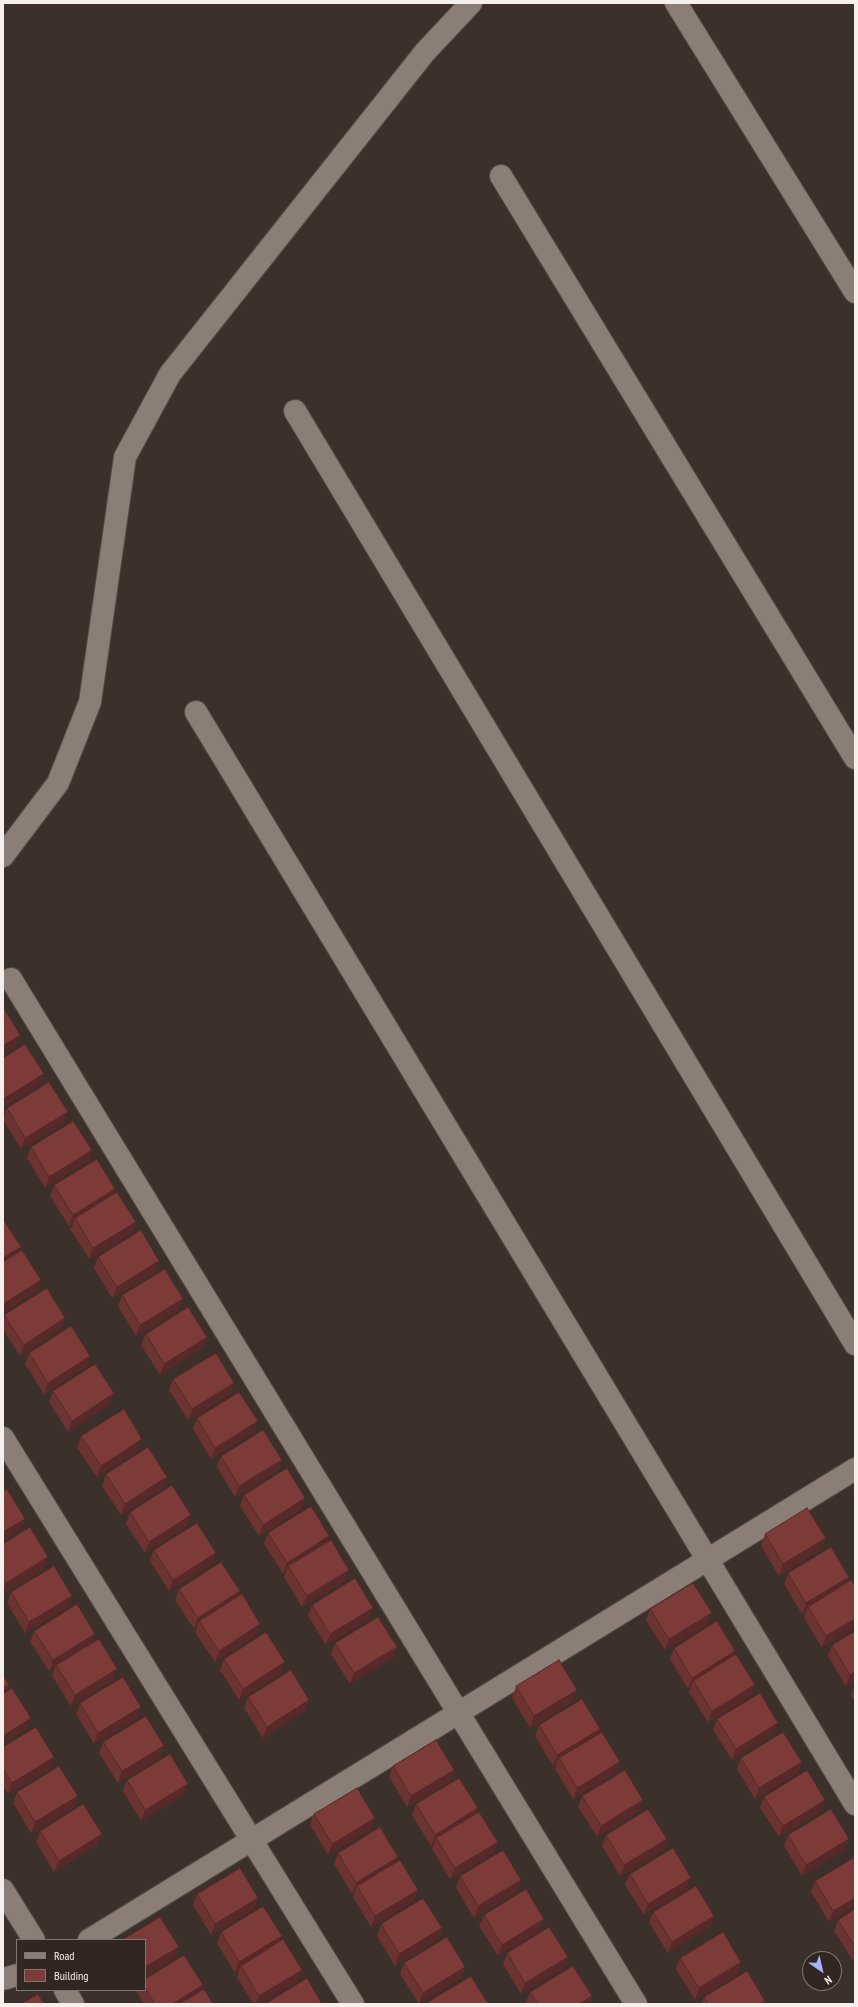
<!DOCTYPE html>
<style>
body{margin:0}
#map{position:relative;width:858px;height:2007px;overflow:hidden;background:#3b302a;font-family:"PT Sans Narrow",sans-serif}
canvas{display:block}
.frame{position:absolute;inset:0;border:4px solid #f6efeb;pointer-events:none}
.legend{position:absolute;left:16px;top:1939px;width:130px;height:52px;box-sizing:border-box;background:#312620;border:1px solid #807671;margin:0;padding:5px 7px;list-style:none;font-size:12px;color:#f6efeb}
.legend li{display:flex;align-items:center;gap:8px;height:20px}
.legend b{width:20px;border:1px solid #807671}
.north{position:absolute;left:802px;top:1951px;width:40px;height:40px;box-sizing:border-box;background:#312620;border:1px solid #807671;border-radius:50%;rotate:146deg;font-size:11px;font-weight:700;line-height:16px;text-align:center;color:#f6efeb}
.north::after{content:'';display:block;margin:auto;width:14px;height:18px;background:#a4b2fc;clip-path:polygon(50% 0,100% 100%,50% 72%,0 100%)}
</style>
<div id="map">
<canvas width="858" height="2007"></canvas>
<div class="frame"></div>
<ul class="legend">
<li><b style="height:5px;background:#8a7e76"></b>Road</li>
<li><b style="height:11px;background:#7c3b39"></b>Building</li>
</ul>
<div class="north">N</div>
</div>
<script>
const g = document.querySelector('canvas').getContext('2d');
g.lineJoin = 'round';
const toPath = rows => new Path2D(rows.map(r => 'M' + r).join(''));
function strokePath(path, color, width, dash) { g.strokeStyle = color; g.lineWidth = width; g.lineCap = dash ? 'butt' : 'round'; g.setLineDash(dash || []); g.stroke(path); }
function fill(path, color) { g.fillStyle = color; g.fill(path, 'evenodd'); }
const minor = toPath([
 [676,3,855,292],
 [501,176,855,758],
 [295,411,855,1344],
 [196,712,855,1804],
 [3,856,58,783,90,702,125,457,170,374,425,52,471,3],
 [11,979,636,2004],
 [3,1438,353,2004],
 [3,1890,34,1940],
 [89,1940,855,1469],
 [3,1979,17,1975],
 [65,1990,73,2004]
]);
const wall = toPath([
 [7,1108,64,1123,21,1149,3,1120],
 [31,1147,92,1150,88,1161,45,1188,27,1158],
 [54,1185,115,1189,113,1194,132,1233,89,1259,70,1229,73,1224,69,1226,50,1196],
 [98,1257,155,1272,112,1298,94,1268],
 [122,1295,179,1310,136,1336,118,1306],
 [4,1315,65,1318,61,1329,20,1356,3,1330,3,1319],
 [146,1334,207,1337,203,1348,160,1375,141,1345],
 [29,1353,90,1356,86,1367,44,1394,25,1364],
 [173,1379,234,1383,230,1394,188,1420,169,1390],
 [53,1391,110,1404,68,1432,49,1402],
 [197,1418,254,1432,211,1459,193,1429],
 [81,1436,142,1439,138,1450,97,1477,77,1448],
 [221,1456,282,1460,278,1471,235,1497,217,1467],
 [106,1474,167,1477,163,1488,121,1515,102,1486],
 [855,1487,855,1496,853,1493],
 [244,1495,305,1498,301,1509,259,1536,240,1506],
 [130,1512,191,1515,187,1526,145,1553,126,1524],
 [268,1533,327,1542,345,1581,302,1607,284,1577,286,1572,283,1574,264,1544],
 [765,1534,822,1549,779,1576,761,1546],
 [3,1544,44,1569,3,1594],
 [154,1550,212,1564,169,1591,150,1561],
 [788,1573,847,1583,822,1648,804,1618,806,1612,802,1614,784,1584],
 [179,1589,240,1591,238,1596,260,1624,256,1635,215,1662,195,1632,197,1627,194,1629,175,1600],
 [11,1592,68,1607,25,1633,7,1603],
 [312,1605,369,1619,326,1645,308,1616],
 [650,1609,708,1624,665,1650,646,1620],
 [34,1631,92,1643,113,1680,71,1706,52,1676,55,1667,49,1671,30,1642],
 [335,1643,397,1647,393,1658,350,1684,331,1654],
 [832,1645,855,1681,846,1686,828,1656],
 [674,1648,735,1651,733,1656,751,1696,708,1722,689,1692,691,1687,688,1689,670,1659],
 [224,1659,281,1673,239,1700,220,1670],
 [855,1684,855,1701,851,1695],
 [516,1686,573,1701,530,1728,512,1698],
 [248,1697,309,1700,305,1711,263,1738,244,1708],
 [80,1703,137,1718,94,1744,76,1714],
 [717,1719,774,1734,732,1760,713,1730],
 [539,1725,600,1729,598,1734,620,1762,616,1773,573,1799,555,1769,556,1764,553,1766,535,1736],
 [103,1742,164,1746,160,1757,118,1783,99,1753],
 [3,1747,54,1757,50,1768,8,1794,3,1787],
 [741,1758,802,1762,798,1773,755,1799,737,1769],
 [393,1766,454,1770,450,1781,407,1807,389,1777],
 [127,1780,184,1795,141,1821,123,1791],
 [17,1792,78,1796,74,1807,31,1833,13,1803],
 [582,1796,639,1811,597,1837,578,1807],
 [764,1797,821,1811,779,1837,760,1808],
 [416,1804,476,1814,493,1853,450,1879,432,1849,434,1844,431,1846,412,1815],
 [314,1814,371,1829,328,1855,310,1825],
 [40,1831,97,1845,54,1872,36,1842],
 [606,1835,663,1850,620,1876,602,1846],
 [788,1835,845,1850,802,1876,784,1846],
 [338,1853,398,1857,396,1862,414,1901,371,1927,353,1897,355,1892,352,1894,334,1864],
 [855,1857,829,1922,811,1892,815,1881],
 [630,1874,687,1889,644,1915,625,1885],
 [460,1876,517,1891,474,1918,456,1888],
 [197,1894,254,1909,211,1935,193,1905],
 [855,1909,855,1959,853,1961,834,1931,838,1920],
 [653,1912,714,1916,710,1927,668,1953,649,1923],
 [484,1915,540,1930,498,1956,479,1926],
 [381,1924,442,1928,438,1939,395,1966,377,1936],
 [221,1932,280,1941,298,1981,260,2004,253,2004,237,1977,239,1971,235,1973,217,1943],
 [507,1953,568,1957,564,1968,521,1994,503,1964],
 [680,1958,741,1962,737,1974,695,2000,676,1969],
 [404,1963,461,1978,419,2004,400,1974],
 [145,1979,201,1990,213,2004,144,2004,137,1992,138,1990,145,1990],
 [530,1992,592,1996,589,2004,527,2004,526,2003],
 [704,1997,764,2004,701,2004]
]);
const shadedWall = toPath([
 [20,1035,16,1046,3,1054,3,1046],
 [44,1074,40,1085,3,1108,3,1099],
 [68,1112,64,1123,21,1149,25,1138],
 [92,1150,88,1161,45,1188,49,1177],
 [115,1189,111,1200,75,1218,73,1224,69,1226,73,1215],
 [136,1222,132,1233,89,1259,93,1248],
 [21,1247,17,1258,3,1266,3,1258],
 [159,1261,155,1272,112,1298,117,1287],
 [41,1280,37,1291,3,1313,3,1304],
 [183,1299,179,1310,136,1336,140,1325],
 [65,1318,61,1329,20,1356,24,1345],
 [207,1337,203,1348,160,1375,164,1364],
 [90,1356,86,1367,44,1394,48,1383],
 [234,1383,230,1394,188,1420,192,1409],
 [114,1393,110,1404,68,1432,72,1421],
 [258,1421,254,1432,211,1459,215,1448],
 [142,1439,138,1450,97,1477,101,1466],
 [282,1460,278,1471,235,1497,239,1486],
 [167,1477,163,1488,121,1515,125,1504],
 [305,1498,301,1509,259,1536,263,1525],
 [191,1515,187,1526,145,1553,149,1542],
 [25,1519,21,1530,3,1541,3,1532],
 [329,1536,325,1548,288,1566,286,1572,283,1574,287,1563],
 [826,1538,822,1549,779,1576,783,1564],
 [216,1553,212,1564,169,1591,173,1580],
 [48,1557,44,1569,3,1594,3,1591,6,1583],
 [349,1570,345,1581,302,1607,307,1596],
 [849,1577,845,1588,808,1607,806,1612,802,1614,806,1603],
 [240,1591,236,1602,199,1621,197,1627,194,1629,198,1618],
 [72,1596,68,1607,25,1633,29,1622],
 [373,1608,369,1619,326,1645,330,1634],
 [712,1613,708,1624,665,1650,669,1639],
 [855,1619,855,1628,822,1648,826,1636],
 [260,1624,256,1635,215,1662,219,1651],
 [95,1634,91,1645,56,1665,55,1667,49,1671,53,1660],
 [397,1647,393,1658,350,1684,354,1673],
 [735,1651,731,1662,693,1681,691,1687,688,1689,692,1678],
 [285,1662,281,1673,239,1700,243,1689],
 [117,1669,113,1680,71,1706,75,1695],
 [855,1672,855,1681,846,1686,850,1675],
 [9,1685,5,1696,3,1697,3,1688],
 [755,1685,751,1696,708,1722,712,1711],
 [577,1690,573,1701,530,1728,534,1716],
 [309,1700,305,1711,263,1738,267,1727],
 [141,1707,137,1718,94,1744,98,1733],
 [31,1718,27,1729,3,1744,3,1736],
 [778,1723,774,1734,732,1760,736,1749],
 [600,1729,596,1740,559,1758,556,1764,553,1766,557,1755],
 [164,1746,160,1757,118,1783,122,1771],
 [54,1757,50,1768,8,1794,12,1783],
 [620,1762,616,1773,573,1799,577,1788],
 [802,1762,798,1773,755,1799,759,1788],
 [454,1770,450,1781,407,1807,411,1796],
 [188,1784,184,1795,141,1821,145,1810],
 [78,1796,74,1807,31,1833,35,1822],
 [643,1800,639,1811,597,1837,601,1826],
 [825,1800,821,1811,779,1837,783,1826],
 [478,1808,474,1820,436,1838,434,1844,431,1846,435,1835],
 [375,1818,371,1829,328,1855,332,1844],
 [102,1834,97,1845,54,1872,59,1861],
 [667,1839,663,1850,620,1876,624,1865],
 [849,1839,845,1850,802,1876,806,1865],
 [498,1842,493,1853,450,1879,455,1868],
 [398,1857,394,1868,357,1886,355,1892,352,1894,356,1883],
 [691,1878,687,1889,644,1915,648,1904],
 [521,1880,517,1891,474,1918,478,1906],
 [418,1890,414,1901,371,1927,375,1916],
 [258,1898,254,1909,211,1935,215,1924],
 [855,1898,855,1906,829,1922,833,1911],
 [714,1916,710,1927,668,1953,672,1942],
 [544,1919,540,1930,498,1956,502,1945],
 [442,1928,438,1939,395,1966,399,1954],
 [282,1936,278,1947,241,1966,239,1971,235,1973,239,1962],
 [179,1947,175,1958,145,1976,145,1967],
 [855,1954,855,1959,853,1961],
 [568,1957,564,1968,521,1994,525,1983],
 [741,1962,737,1974,695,2000,699,1988],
 [465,1967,461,1978,419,2004,423,1993],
 [302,1970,298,1981,260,2004,256,2004,259,1996],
 [203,1985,199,1996,186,2004,172,2004],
 [592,1996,589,2004,579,2004],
 [765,2001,764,2004,760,2004]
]);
const building = toPath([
 [3,1007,20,1035,3,1046,3,1007],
 [25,1044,44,1074,3,1099,3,1058,25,1044],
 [49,1082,68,1112,25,1138,7,1108,49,1082],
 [73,1121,92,1150,49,1177,31,1147,73,1121],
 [97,1159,115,1189,73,1215,54,1185,97,1159],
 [117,1192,136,1222,93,1248,75,1218,117,1192],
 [3,1219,21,1247,3,1258,3,1219],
 [141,1230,159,1261,117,1287,98,1257,141,1230],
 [22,1250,41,1280,3,1304,3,1262,22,1250],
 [165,1269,183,1299,140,1325,122,1295,165,1269],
 [47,1288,65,1318,24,1345,4,1315,47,1288],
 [188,1307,207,1337,164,1364,146,1334,188,1307],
 [71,1326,90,1356,48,1383,29,1353,71,1326],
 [216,1353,234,1383,192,1409,173,1379,216,1353],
 [95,1364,114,1393,72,1421,53,1391,95,1364],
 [239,1392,258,1421,215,1448,197,1418,239,1392],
 [124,1409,142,1439,101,1466,81,1436,124,1409],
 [263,1430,282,1460,239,1486,221,1456,263,1430],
 [148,1447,167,1477,125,1504,106,1474,148,1447],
 [287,1468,305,1498,263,1525,244,1495,287,1468],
 [172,1485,191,1515,149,1542,130,1512,172,1485],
 [7,1489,25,1519,3,1532,3,1491,7,1489],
 [311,1506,329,1536,287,1563,268,1533,311,1506],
 [807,1508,826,1538,783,1564,765,1534,807,1508],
 [197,1523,216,1553,173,1580,154,1550,197,1523],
 [30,1527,48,1557,6,1583,3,1579,3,1544,30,1527],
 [331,1540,349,1570,307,1596,288,1566,331,1540],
 [831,1547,849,1577,806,1603,788,1573,831,1547],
 [221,1562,240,1591,198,1618,179,1589,221,1562],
 [54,1566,72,1596,29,1622,11,1592,54,1566],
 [355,1578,373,1608,330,1634,312,1605,355,1578],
 [851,1580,855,1586,855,1619,826,1636,808,1607,851,1580],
 [693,1583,712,1613,669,1639,650,1609,693,1583],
 [242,1594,260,1624,219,1651,199,1621,242,1594],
 [77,1604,95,1634,53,1660,34,1631,77,1604],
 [378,1617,397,1647,354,1673,335,1643,378,1617],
 [717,1621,735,1651,692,1678,674,1648,717,1621],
 [855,1631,855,1672,850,1675,832,1645,855,1631],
 [266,1632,285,1662,243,1689,224,1659,266,1632],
 [99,1639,117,1669,75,1695,56,1665,99,1639],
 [736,1654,755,1685,712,1711,693,1681,736,1654],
 [559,1660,577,1690,534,1716,516,1686,559,1660],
 [291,1670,309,1700,267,1727,248,1697,291,1670],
 [3,1675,9,1685,3,1688,3,1675],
 [123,1677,141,1707,98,1733,80,1703,123,1677],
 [12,1688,31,1718,3,1736,3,1694,12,1688],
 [760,1693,778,1723,736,1749,717,1719,760,1693],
 [582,1699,600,1729,557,1755,539,1725,582,1699],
 [146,1716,164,1746,122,1771,103,1742,146,1716],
 [36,1727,54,1757,12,1783,3,1769,3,1747,36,1727],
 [602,1732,620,1762,577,1788,559,1758,602,1732],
 [783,1732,802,1762,759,1788,741,1758,783,1732],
 [436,1740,454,1770,411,1796,393,1766,436,1740],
 [170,1754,188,1784,145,1810,127,1780,170,1754],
 [59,1766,78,1796,35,1822,17,1792,59,1766],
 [625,1770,643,1800,601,1826,582,1796,625,1770],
 [807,1770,825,1800,783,1826,764,1797,807,1770],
 [459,1778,478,1808,435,1835,416,1804,459,1778],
 [357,1788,375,1818,332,1844,314,1814,357,1788],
 [83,1804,102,1834,59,1861,40,1831,83,1804],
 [648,1809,667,1839,624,1865,606,1835,648,1809],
 [831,1809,849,1839,806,1865,788,1835,831,1809],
 [479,1812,498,1842,455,1868,436,1838,479,1812],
 [380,1827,398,1857,356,1883,338,1853,380,1827],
 [673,1848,691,1878,648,1904,630,1874,673,1848],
 [503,1850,521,1880,478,1906,460,1876,503,1850],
 [855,1857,855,1898,833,1911,815,1881,855,1857],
 [400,1860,418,1890,375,1916,357,1886,400,1860],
 [240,1868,258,1898,215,1924,197,1894,240,1868],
 [696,1886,714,1916,672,1942,653,1912,696,1886],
 [526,1889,544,1919,502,1945,484,1915,526,1889],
 [423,1898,442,1928,399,1954,381,1924,423,1898],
 [263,1906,282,1936,239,1962,221,1932,263,1906],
 [855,1909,855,1947,838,1920,855,1909],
 [160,1917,179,1947,145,1967,145,1940,122,1940,160,1917],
 [549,1927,568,1957,525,1983,507,1953,549,1927],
 [723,1932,741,1962,699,1988,680,1958,723,1932],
 [447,1937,465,1967,423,1993,404,1963,447,1937],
 [283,1939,302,1970,259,1996,241,1966,283,1939],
 [184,1955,203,1985,172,2004,155,2004,145,1987,145,1979,184,1955],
 [573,1966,592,1996,579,2004,538,2004,530,1992,573,1966],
 [747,1971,765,2001,760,2004,708,2004,704,1997,747,1971],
 [471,1976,488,2004,429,2004,428,2002,471,1976],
 [307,1978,322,2004,265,2004,307,1978],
 [204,1989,213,2004,179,2004,204,1989],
 [38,1994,44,2004,21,2004,38,1994]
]);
strokePath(minor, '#554c46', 24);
strokePath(minor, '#8a7e76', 22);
fill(wall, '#6b3331');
fill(shadedWall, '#572928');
fill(building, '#7c3b39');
strokePath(building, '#572928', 1);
</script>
